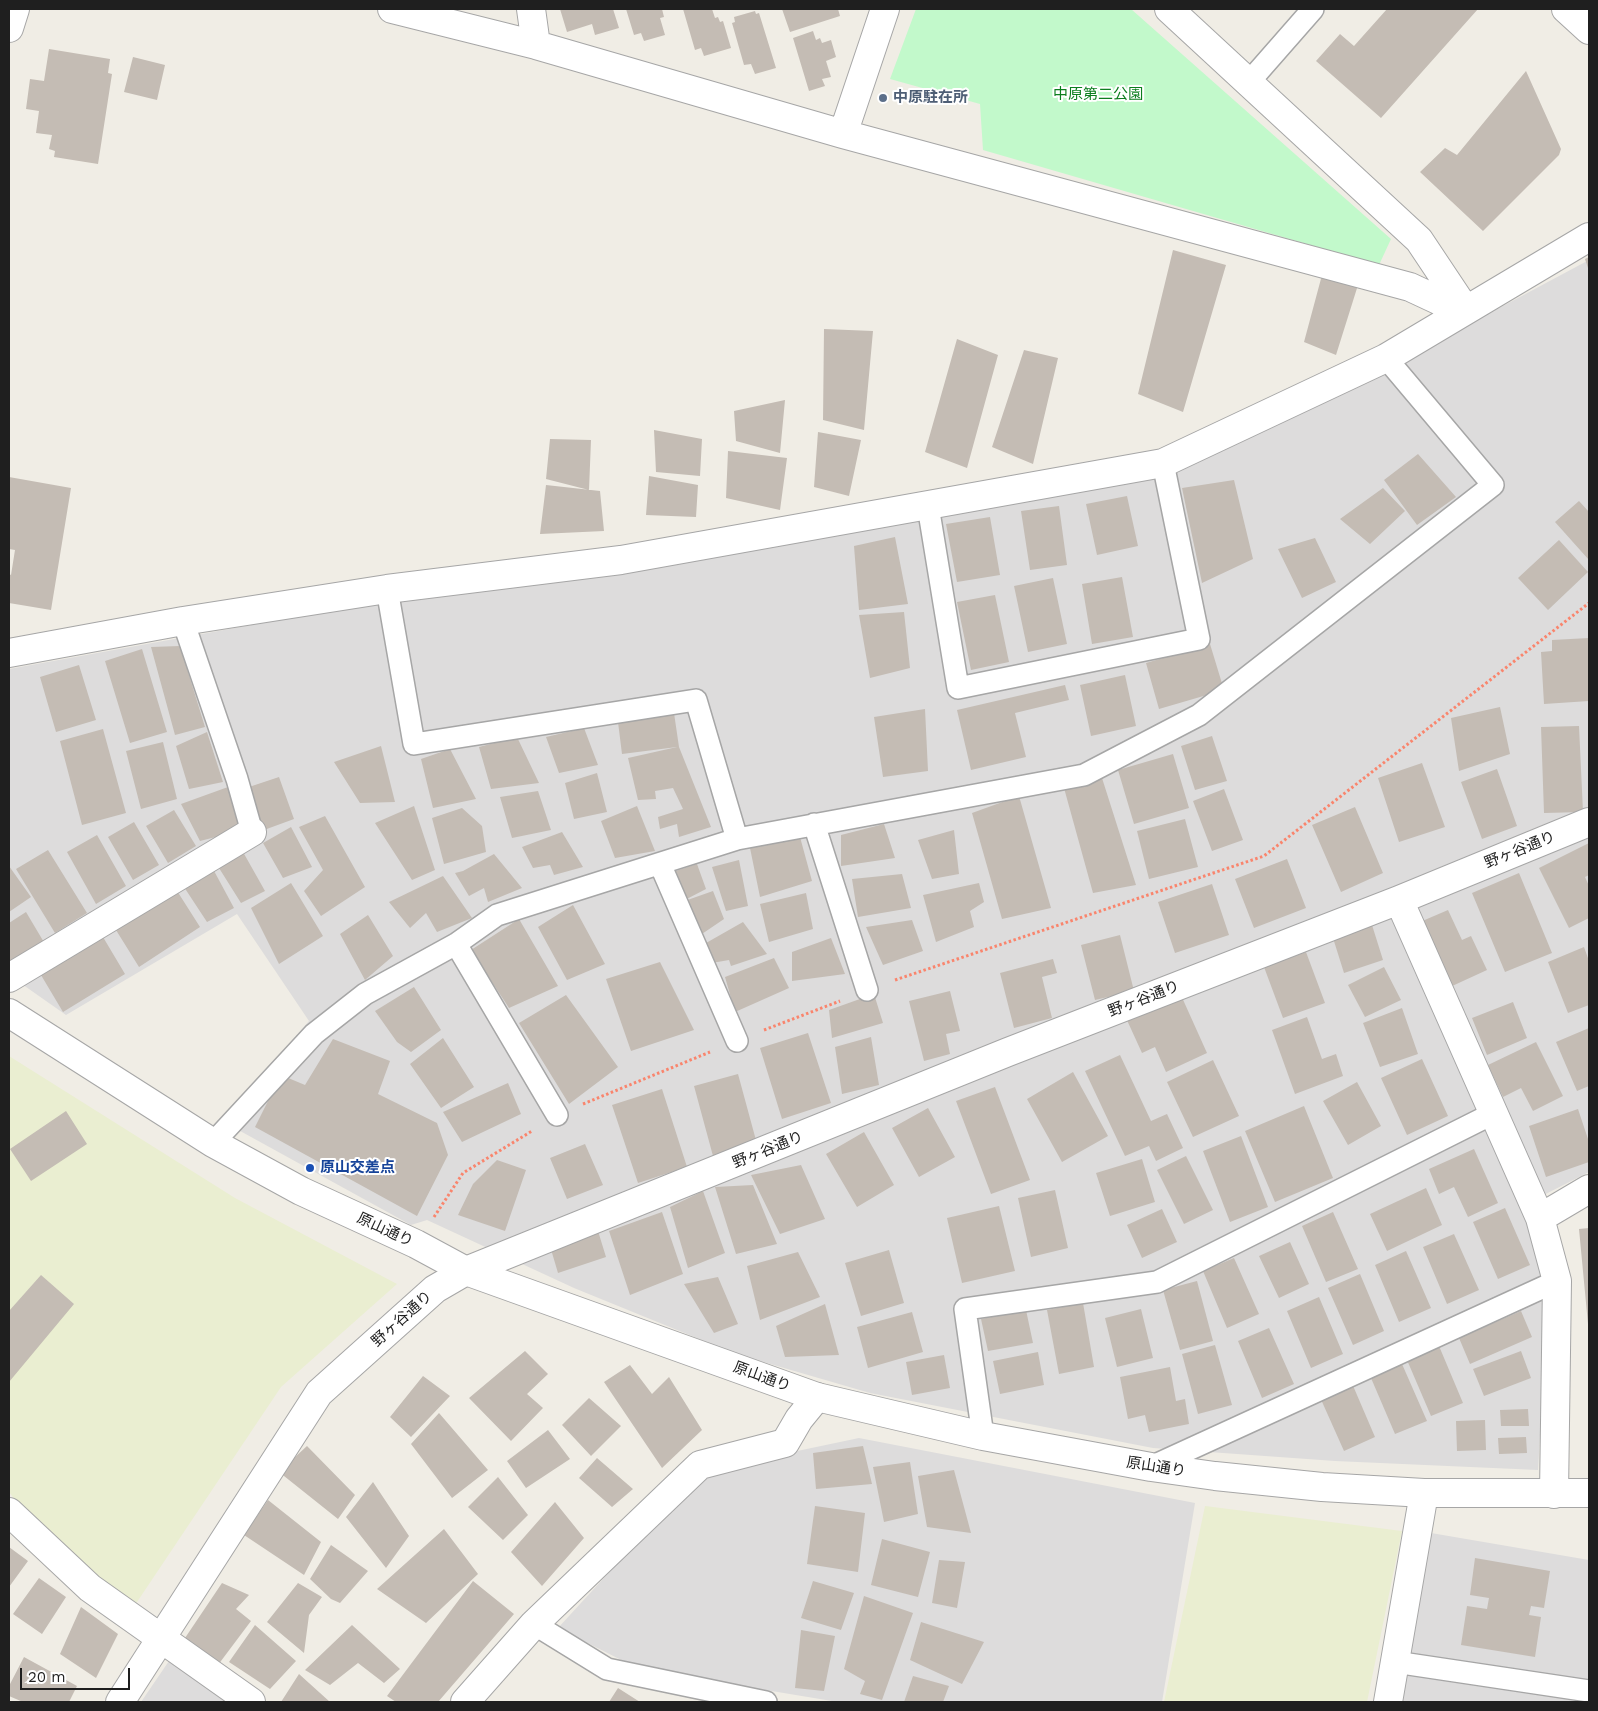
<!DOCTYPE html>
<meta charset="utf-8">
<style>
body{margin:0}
#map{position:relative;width:1598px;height:1711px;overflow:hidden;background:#f0ede5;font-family:"Work Sans",sans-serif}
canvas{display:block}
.frame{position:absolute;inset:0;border:10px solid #1f1f1f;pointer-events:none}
.scale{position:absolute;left:20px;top:1668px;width:110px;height:22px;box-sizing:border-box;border:2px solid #1f1f1f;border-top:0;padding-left:6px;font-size:15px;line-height:18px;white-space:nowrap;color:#1f1f1f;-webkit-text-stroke:4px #fff;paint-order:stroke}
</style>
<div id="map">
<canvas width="1598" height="1711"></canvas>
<div class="frame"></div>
<div class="scale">20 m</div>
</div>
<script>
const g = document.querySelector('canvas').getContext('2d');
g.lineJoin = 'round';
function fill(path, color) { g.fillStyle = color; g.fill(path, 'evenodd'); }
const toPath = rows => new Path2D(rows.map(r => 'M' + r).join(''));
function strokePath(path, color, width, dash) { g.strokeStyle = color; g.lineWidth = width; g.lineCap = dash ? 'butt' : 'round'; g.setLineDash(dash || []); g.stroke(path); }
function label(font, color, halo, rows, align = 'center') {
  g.font = font + ' "Work Sans","Noto Sans JP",sans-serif'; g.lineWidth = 4; g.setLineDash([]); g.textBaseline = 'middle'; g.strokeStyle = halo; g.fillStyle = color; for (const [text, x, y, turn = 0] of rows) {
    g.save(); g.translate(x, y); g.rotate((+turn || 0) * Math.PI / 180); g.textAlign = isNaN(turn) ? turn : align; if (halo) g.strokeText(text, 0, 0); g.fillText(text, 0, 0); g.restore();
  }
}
const residential = toPath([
 [1589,260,1589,1172,1522,1206,1548,1297,1538,1470,1335,1461,1153,1448,870,1393,736,1354,574,1288,427,1220,411,1225,222,1121,309,1021,237,914,66,1015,9,975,9,669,400,598,1183,468,1372,376],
 [859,1438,1195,1503,1162,1702,838,1702,639,1669,558,1628,702,1471],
 [1431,1533,1589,1560,1589,1702,1394,1702],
 [171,1658,238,1702,141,1702]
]);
const farmland = toPath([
 [9,1056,235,1198,397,1284,281,1387,135,1605,94,1578,35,1526,9,1492],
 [1205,1506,1402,1531,1367,1702,1164,1702]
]);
const park = toPath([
 [916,9,1131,9,1391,239,1379,265,983,150,980,104,890,79]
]);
const building = toPath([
 [560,9,613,9,619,28,595,35,592,24,567,32],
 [626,9,662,9,664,17,660,18,665,35,644,41,641,33,634,35],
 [683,9,712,9,715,18,718,17,720,22,723,21,731,48,704,56,701,48,695,50],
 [782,9,838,9,840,16,790,32],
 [1387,9,1478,9,1381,118,1316,61,1340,34,1354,46],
 [755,11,756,14,759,13,776,68,755,74,751,64,744,65,732,23,735,22,734,17],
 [813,31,816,40,820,38,822,43,831,40,836,57,826,61,831,77,822,79,825,86,809,91,793,38],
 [49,49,110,59,108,73,112,74,98,164,54,157,55,151,49,149,52,135,36,133,39,111,26,109,30,79,44,81],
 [133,57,165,65,157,100,124,92],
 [1526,71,1561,149,1559,155,1483,231,1420,172,1445,148,1457,155],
 [1173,250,1226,265,1183,412,1138,394],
 [1589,257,1589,271,1585,259],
 [1322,275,1358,285,1336,355,1304,342],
 [824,329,873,331,864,430,823,420],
 [957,339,998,355,967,468,925,452],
 [1024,350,1058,358,1033,464,992,447],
 [785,400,780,453,736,441,734,411],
 [654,430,702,439,700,476,656,472],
 [818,432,861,440,849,496,814,487],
 [550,439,591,440,589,490,546,479],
 [728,451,787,458,780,510,726,498],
 [1418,454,1456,497,1417,525,1384,480],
 [649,476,698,485,696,517,646,515],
 [9,477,71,488,51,610,9,603,9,574,11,575,15,550,9,549],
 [1234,480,1253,559,1202,583,1182,488],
 [546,485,600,491,604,531,540,534],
 [1383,488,1405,511,1370,544,1340,519],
 [1127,496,1138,546,1097,555,1086,504],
 [1579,501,1589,512,1589,560,1555,522],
 [1059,506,1067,565,1030,570,1021,511],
 [990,517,1000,575,957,582,946,524],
 [895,537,908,604,859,610,854,546],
 [1315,538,1336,582,1302,598,1278,549],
 [1559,540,1588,572,1548,610,1518,578],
 [1122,577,1133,637,1092,644,1082,584],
 [1053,578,1067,644,1028,652,1014,586],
 [995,595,1009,662,971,670,957,602],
 [904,612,910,668,870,678,859,615],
 [1589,638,1589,701,1544,704,1541,652,1552,651,1552,640],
 [1210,644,1224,690,1159,709,1146,663],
 [180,646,205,727,175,735,151,647],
 [142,649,167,732,130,743,105,661],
 [79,665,96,720,56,732,40,677],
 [1125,675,1136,726,1091,736,1080,685],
 [1065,685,1069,700,1015,713,1026,757,971,770,957,710],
 [1500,707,1510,754,1459,771,1451,718],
 [925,709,928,771,883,777,874,717],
 [674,713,679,747,711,827,679,837,677,824,660,829,658,817,683,809,673,788,655,791,656,799,638,800,628,758,677,747,622,754,618,722],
 [1579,726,1583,812,1544,813,1541,727],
 [584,728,598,765,559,773,546,737],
 [103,729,126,813,82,825,60,741],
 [207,732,223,782,189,789,176,746],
 [1212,736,1227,781,1195,790,1181,746],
 [517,737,539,783,491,789,479,747],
 [163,742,177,799,141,809,126,751],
 [381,746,395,802,360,803,334,762],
 [450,749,476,799,433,808,421,759],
 [1173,754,1189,808,1134,824,1118,770],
 [1422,763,1445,827,1399,842,1378,778],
 [1497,769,1517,826,1482,839,1461,782],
 [597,773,607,812,574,819,565,783],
 [279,777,294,819,264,830,246,788],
 [1102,778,1136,885,1093,893,1064,788],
 [228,787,243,830,200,841,181,804],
 [1224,789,1243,840,1212,851,1193,801],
 [538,791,551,830,512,838,500,797],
 [1019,796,1051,908,1002,919,972,813],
 [414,806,435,870,412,880,375,823],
 [637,806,655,851,615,858,601,821],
 [1355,807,1383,873,1341,892,1312,825],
 [462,808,482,826,486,852,444,864,432,818],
 [174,810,196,846,168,863,146,826],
 [325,816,365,887,321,916,304,891,323,870,299,827],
 [1185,819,1198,867,1149,879,1137,831],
 [134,822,159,865,133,880,108,837],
 [884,824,895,858,841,866,841,835],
 [291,827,312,867,283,878,263,843],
 [954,830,959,874,932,879,918,840],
 [562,832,583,867,554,875,550,865,533,868,522,847],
 [97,835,126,886,96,904,67,852],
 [800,837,812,881,760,897,750,848],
 [1589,843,1589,875,1585,877,1589,886,1589,918,1569,928,1539,868],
 [48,850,87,913,55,933,16,869],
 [243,852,265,891,241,903,219,868],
 [494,854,522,888,488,902,484,888,469,896,455,873,463,871],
 [1287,859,1306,908,1254,928,1235,879],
 [739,860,748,906,726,911,712,867],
 [697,864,706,889,679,903,667,874],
 [9,866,31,897,9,912],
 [213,869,234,908,207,922,184,887],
 [1519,873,1552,953,1505,972,1472,893],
 [902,874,911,908,858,917,852,879],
 [443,876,472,918,437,932,426,913,410,928,389,902],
 [172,883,200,927,139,967,111,922],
 [291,883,323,936,279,964,251,908],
 [979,883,984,902,970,911,974,927,936,942,923,895],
 [1212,884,1229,935,1175,953,1158,902],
 [713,891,724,919,696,938,679,903],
 [806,893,813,929,769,942,760,904],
 [573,905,605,964,567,980,538,927],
 [1448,910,1462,940,1471,936,1487,970,1450,987,1420,922],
 [26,912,45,944,9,965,9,923],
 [368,915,393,956,365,980,340,934],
 [519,919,558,986,509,1008,471,950],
 [912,920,923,951,883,965,866,927],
 [743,922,767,954,731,966,729,960,706,964,699,947],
 [1372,925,1383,960,1344,973,1333,938],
 [100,932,125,974,63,1012,38,970],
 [1120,935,1134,991,1095,1000,1081,945],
 [831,938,845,974,792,981,792,952],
 [1584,947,1589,961,1589,1005,1568,1013,1548,962],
 [1306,952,1325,1003,1283,1018,1264,967],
 [774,958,789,988,735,1012,725,977],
 [1053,959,1057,973,1042,977,1052,1018,1014,1028,1000,973],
 [660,962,694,1030,631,1051,606,979],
 [1384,967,1401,1000,1365,1017,1348,985],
 [414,987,441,1030,411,1052,397,1042,375,1011],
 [950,991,960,1031,946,1034,950,1054,924,1061,909,1001],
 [1180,993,1207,1053,1166,1072,1155,1047,1142,1053,1126,1018],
 [874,994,883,1023,832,1038,829,1010],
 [566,995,618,1067,569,1104,519,1023],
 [1513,1002,1527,1038,1487,1055,1472,1018],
 [1402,1008,1418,1054,1380,1067,1363,1023],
 [1307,1017,1322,1059,1336,1054,1343,1076,1295,1094,1272,1030],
 [1589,1028,1589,1086,1577,1091,1556,1042],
 [808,1033,831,1103,782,1119,760,1048],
 [871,1037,879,1085,842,1094,835,1047],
 [443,1038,474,1087,441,1108,410,1064],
 [333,1039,390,1061,378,1094,437,1123,448,1155,417,1216,255,1127,281,1075,305,1085],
 [1536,1042,1563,1096,1533,1111,1521,1088,1503,1097,1488,1065],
 [1120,1055,1151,1121,1167,1114,1183,1148,1156,1161,1149,1146,1125,1156,1085,1071],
 [1422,1059,1448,1116,1407,1135,1381,1078],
 [1213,1060,1239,1116,1193,1137,1167,1082],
 [1073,1072,1108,1136,1062,1162,1027,1099],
 [738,1074,757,1144,713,1156,694,1086],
 [1357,1082,1381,1126,1348,1145,1323,1101],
 [508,1083,521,1114,462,1142,443,1112],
 [995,1087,1030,1180,991,1194,956,1101],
 [662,1089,687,1167,638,1183,612,1105],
 [1304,1106,1333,1178,1275,1202,1245,1131],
 [928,1108,955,1157,919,1177,892,1128],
 [1578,1109,1589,1142,1589,1162,1546,1177,1529,1126],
 [66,1111,87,1144,31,1181,10,1149],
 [864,1132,894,1185,857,1207,826,1154],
 [1241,1136,1268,1207,1230,1222,1203,1151],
 [585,1144,603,1185,567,1199,550,1158],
 [1474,1149,1498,1203,1468,1217,1454,1187,1439,1194,1429,1169],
 [1186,1156,1213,1210,1184,1224,1157,1170],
 [1142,1159,1155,1202,1110,1216,1096,1173],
 [497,1160,526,1170,505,1231,458,1215,473,1184],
 [801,1165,825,1219,780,1234,751,1175],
 [753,1185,777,1244,736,1254,715,1187],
 [1426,1188,1442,1225,1387,1251,1370,1214],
 [1055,1190,1068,1248,1031,1257,1018,1198],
 [703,1191,725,1253,688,1268,670,1207],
 [999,1206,1015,1271,962,1283,947,1218],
 [1505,1208,1530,1265,1498,1279,1473,1222],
 [1162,1209,1177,1242,1142,1258,1127,1225],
 [662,1212,683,1274,630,1295,609,1231],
 [1333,1212,1358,1269,1326,1282,1302,1226],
 [1589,1228,1589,1324,1588,1324,1579,1229],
 [598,1231,606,1257,558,1273,550,1246],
 [1454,1234,1479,1290,1447,1304,1423,1247],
 [1290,1242,1309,1284,1279,1298,1259,1256],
 [889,1250,904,1303,861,1316,845,1263],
 [1406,1251,1431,1308,1399,1322,1375,1265],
 [798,1252,820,1297,760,1320,747,1266],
 [1234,1258,1259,1314,1227,1328,1203,1271],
 [1360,1274,1384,1331,1353,1345,1328,1288],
 [41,1275,74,1304,9,1382,9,1311],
 [718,1277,738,1324,714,1333,684,1284],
 [1197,1281,1213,1341,1180,1350,1163,1290],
 [1319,1297,1343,1354,1311,1368,1287,1311],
 [1083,1303,1094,1367,1059,1374,1047,1310],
 [825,1304,839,1355,785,1357,776,1326],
 [1141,1309,1153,1358,1117,1367,1105,1318],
 [1026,1310,1033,1343,988,1351,981,1319],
 [1521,1311,1532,1337,1470,1364,1459,1338],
 [912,1312,923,1352,868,1368,857,1327],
 [1269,1328,1294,1384,1262,1398,1238,1341],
 [1215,1345,1232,1405,1198,1414,1182,1354],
 [1439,1346,1463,1403,1431,1416,1407,1360],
 [525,1351,548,1374,527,1394,543,1408,511,1441,469,1398],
 [1521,1351,1531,1378,1484,1396,1473,1369],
 [1038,1352,1044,1385,1000,1394,993,1361],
 [944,1355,950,1388,912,1395,906,1362],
 [1402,1364,1427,1421,1395,1434,1371,1378],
 [630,1365,652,1394,669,1377,702,1430,662,1468,604,1382],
 [1170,1367,1176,1401,1185,1399,1189,1424,1149,1432,1145,1415,1128,1419,1120,1377],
 [423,1376,450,1396,411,1437,390,1417],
 [1351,1381,1375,1437,1344,1451,1319,1395],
 [589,1398,621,1426,591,1456,562,1425],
 [1528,1409,1529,1426,1501,1426,1500,1410],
 [439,1413,488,1470,452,1498,411,1444],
 [1485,1420,1486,1450,1457,1451,1456,1421],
 [548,1430,570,1459,526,1488,507,1461],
 [1526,1437,1527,1453,1499,1454,1498,1438],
 [307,1446,355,1495,338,1519,279,1472],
 [863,1446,872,1484,816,1489,813,1453],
 [597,1458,633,1489,612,1507,579,1478],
 [910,1462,918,1514,884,1522,873,1467],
 [954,1470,971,1533,927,1527,918,1476],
 [498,1477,528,1515,503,1540,468,1507],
 [373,1482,409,1536,386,1568,346,1517],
 [268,1500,321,1542,304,1575,244,1535],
 [555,1502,584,1538,542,1586,511,1552],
 [815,1506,865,1513,858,1572,807,1564],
 [444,1529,478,1574,426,1623,377,1589],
 [882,1539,930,1552,918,1597,871,1585],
 [331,1545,368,1571,340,1603,331,1599,310,1579],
 [9,1547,28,1561,9,1587],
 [1475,1558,1550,1571,1544,1608,1531,1606,1529,1615,1541,1617,1535,1657,1461,1645,1467,1606,1487,1609,1489,1598,1470,1595],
 [939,1560,965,1562,957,1608,932,1603],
 [39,1578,66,1597,42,1634,13,1614],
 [473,1581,514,1614,438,1702,396,1702,387,1696],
 [813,1581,854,1593,841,1630,801,1618],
 [222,1583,249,1595,236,1609,251,1621,218,1665,185,1638],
 [298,1583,322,1597,309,1615,304,1653,267,1622],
 [864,1596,913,1613,882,1700,860,1694,865,1681,844,1669],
 [81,1607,118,1634,96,1678,60,1654],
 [921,1622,984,1642,962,1684,910,1660],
 [255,1625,296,1661,270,1689,229,1662],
 [352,1625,400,1669,384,1683,358,1663,330,1685,305,1670],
 [801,1630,835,1636,824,1691,795,1688],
 [24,1657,77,1686,69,1702,23,1702,9,1696,9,1686],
 [299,1674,330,1702,281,1702],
 [913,1676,949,1686,943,1702,904,1702],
 [618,1688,640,1702,609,1702]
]);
const path = toPath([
 [895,980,1264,856,1589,603],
 [764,1030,840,1001],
 [583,1104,710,1052],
 [434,1217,463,1173,532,1131]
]);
const service = toPath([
 [1249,82,1313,9],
 [928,506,958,688,1199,639,1163,463],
 [387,589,414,744,696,700,737,839],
 [183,621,237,779,252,832],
 [814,824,867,990],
 [660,864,737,1041],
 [456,944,557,1115],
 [213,1143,314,1034,365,994,456,944,497,915,737,839,1084,775,1199,715,1493,485,1386,358],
 [983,1436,965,1309,1157,1282,1492,1114],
 [1151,1467,1557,1281],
 [534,1624,607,1669,766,1702],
 [1395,1662,1589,1691]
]);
const minor = toPath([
 [392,9,536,45,843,134,1410,287,1440,301,1465,309],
 [531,9,536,45],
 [1169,9,1419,240,1465,309],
 [1566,9,1589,30],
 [9,28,15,9],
 [843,134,885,9],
 [9,653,183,621,387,589,621,560,1163,463,1386,358,1589,237],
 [1399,900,1540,1218,1557,1281,1554,1494],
 [9,978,252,832],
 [1540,1218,1589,1189],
 [9,1512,90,1588,251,1702],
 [120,1702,319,1393,435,1289,466,1271,1008,1052,1399,900,1589,822],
 [465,1702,534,1624,700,1465,785,1443,799,1419,817,1397],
 [1388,1702,1424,1493]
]);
const tertiary = toPath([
 [9,1013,213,1143,301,1191,416,1244,466,1271,817,1397,983,1436,1151,1467,1215,1476,1322,1487,1424,1493,1589,1493]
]);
const markers = [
 [883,98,5,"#5c6f8a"],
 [310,1168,5,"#1a4fb4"]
];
const parkNames = [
 ["中原第二公園",1098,95]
];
const serviceNames = [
 ["中原駐在所",893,98]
];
const streetNames = [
 ["野ヶ谷通り",1520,850,-22],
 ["野ヶ谷通り",1144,999,-21],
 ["野ヶ谷通り",768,1150,-22],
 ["原山通り",385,1230,25],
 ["野ヶ谷通り",402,1319,-42],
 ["原山通り",762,1377,20],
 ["原山通り",1156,1467,9]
];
const transitNames = [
 ["原山交差点",320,1168]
];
fill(residential, '#dddcdc');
fill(farmland, '#eaeed1');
fill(park, '#c2f9cb');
fill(building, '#c4bcb4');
strokePath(service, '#a6a6a6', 24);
strokePath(minor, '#a6a6a6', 30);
strokePath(tertiary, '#a6a6a6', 30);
strokePath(path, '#f9856d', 3, [2.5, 2.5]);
strokePath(service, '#fff', 21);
strokePath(minor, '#fff', 28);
strokePath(tertiary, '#fff', 28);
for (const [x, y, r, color] of markers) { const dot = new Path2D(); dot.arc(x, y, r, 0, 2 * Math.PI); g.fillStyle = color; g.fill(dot); strokePath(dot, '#fff', 2); }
label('15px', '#0c7e1e', '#fff', parkNames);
label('bold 15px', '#4e5e75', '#fff', serviceNames, 'left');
label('15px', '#1f1f1f', '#fff', streetNames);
label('bold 15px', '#164399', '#fff', transitNames, 'left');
</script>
